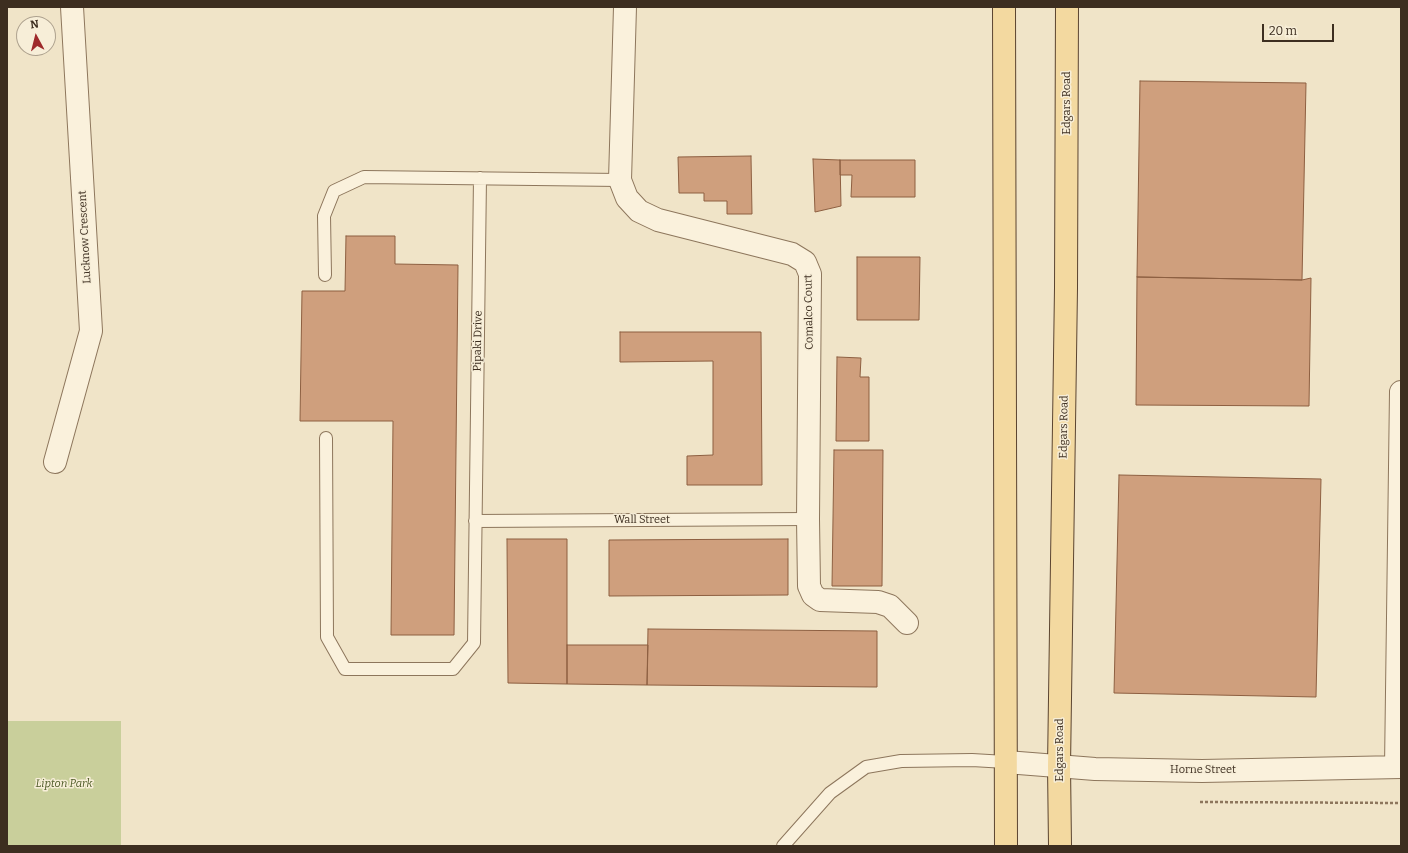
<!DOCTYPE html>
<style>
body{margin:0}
#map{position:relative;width:1408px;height:853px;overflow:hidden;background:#f0e4c8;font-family:Bitter,serif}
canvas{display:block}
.frame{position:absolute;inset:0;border:8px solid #3d2e20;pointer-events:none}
.north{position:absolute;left:16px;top:16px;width:40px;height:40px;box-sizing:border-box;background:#f7eed8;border:1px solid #ada18e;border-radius:50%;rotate:353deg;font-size:11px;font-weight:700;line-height:16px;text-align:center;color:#3d2e20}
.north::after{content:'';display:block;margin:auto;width:14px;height:18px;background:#9e2a2b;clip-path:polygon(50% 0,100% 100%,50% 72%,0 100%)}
.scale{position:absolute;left:1262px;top:24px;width:72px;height:18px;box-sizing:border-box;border:2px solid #3d2e20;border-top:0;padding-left:5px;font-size:12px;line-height:14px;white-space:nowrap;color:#3d2e20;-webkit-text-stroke:3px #f7eed8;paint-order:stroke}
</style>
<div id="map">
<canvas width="1408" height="853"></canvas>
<div class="frame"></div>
<div class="north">N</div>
<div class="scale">20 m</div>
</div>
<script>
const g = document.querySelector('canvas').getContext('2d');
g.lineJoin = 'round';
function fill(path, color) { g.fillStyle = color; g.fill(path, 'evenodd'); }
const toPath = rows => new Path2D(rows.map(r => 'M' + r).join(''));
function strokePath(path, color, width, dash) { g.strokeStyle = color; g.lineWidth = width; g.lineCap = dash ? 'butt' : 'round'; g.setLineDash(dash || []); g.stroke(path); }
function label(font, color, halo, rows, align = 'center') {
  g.font = font + ' Bitter,serif'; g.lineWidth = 3; g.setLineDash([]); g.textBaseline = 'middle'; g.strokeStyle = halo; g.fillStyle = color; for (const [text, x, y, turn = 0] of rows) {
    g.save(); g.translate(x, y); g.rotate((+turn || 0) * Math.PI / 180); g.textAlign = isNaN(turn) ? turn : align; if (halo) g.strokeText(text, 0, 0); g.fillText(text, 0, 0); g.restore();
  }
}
const green = toPath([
 [7,721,121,721,121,846,7,846]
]);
const building = toPath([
 [1140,81,1306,83,1302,280,1137,277,1140,81],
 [751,156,752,214,727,214,727,201,704,201,704,193,679,193,678,157,751,156],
 [813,159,840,160,841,206,815,212,813,159],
 [840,160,915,160,915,197,851,197,852,175,840,175,840,160],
 [346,236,395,236,395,264,458,265,454,635,391,635,393,421,300,421,302,291,345,291,346,236],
 [857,257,920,257,919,320,857,320,857,257],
 [1137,277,1302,280,1311,278,1309,406,1136,405,1137,277],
 [620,332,761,332,762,485,687,485,687,456,713,455,713,361,620,362,620,332],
 [837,357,861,358,860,377,869,377,869,441,836,441,837,357],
 [834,450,883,450,882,586,832,586,834,450],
 [1119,475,1321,479,1316,697,1114,693,1119,475],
 [507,539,567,539,567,684,508,683,507,539],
 [788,539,788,595,609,596,609,540,788,539],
 [648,629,877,631,877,687,647,685,648,629],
 [567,645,648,645,647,685,567,684,567,645]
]);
const path = toPath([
 [1200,802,1401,803]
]);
const lane = toPath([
 [325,275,324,216,334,191,364,177,620,180],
 [326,438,327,637,345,669,453,669,474,643,480,178],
 [475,521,808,519],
 [783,846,830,793,866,767,901,761,972,760,1006,762]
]);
const street = toPath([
 [625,7,620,180,627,198,639,211,658,220,792,254,805,262,810,274,808,519,809,586,813,595,820,600,878,602,890,606,907,623],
 [55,462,91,331,72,7],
 [1006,762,1095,769,1202,771,1401,767],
 [1396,767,1401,392]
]);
const primary = toPath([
 [1004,7,1006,846],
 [1060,846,1059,766,1066,288,1067,7]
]);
const streetNames = [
 ["Edgars Road",1067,103,-90],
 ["Lucknow Crescent",85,237,-93],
 ["Comalco Court",809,312,-91],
 ["Pipaki Drive",478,341,-89],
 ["Edgars Road",1064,427,-89],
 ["Wall Street",642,520],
 ["Edgars Road",1060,750,-90],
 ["Horne Street",1203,770]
];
const parkNames = [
 ["Lipton Park",64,784]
];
fill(green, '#c9cf9b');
fill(building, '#cf9f7d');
strokePath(building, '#8d5f41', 1);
strokePath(lane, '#8d765c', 14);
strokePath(street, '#8d765c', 24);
strokePath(primary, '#5b4430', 24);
strokePath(path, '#8d765c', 2.5, [3, 2]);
strokePath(lane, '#faf1dc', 12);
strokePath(street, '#faf1dc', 22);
strokePath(primary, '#f3d9a0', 22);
label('11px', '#3d2e20', '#f7eed8', streetNames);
label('italic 11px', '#4d5a26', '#f7eed8', parkNames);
</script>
